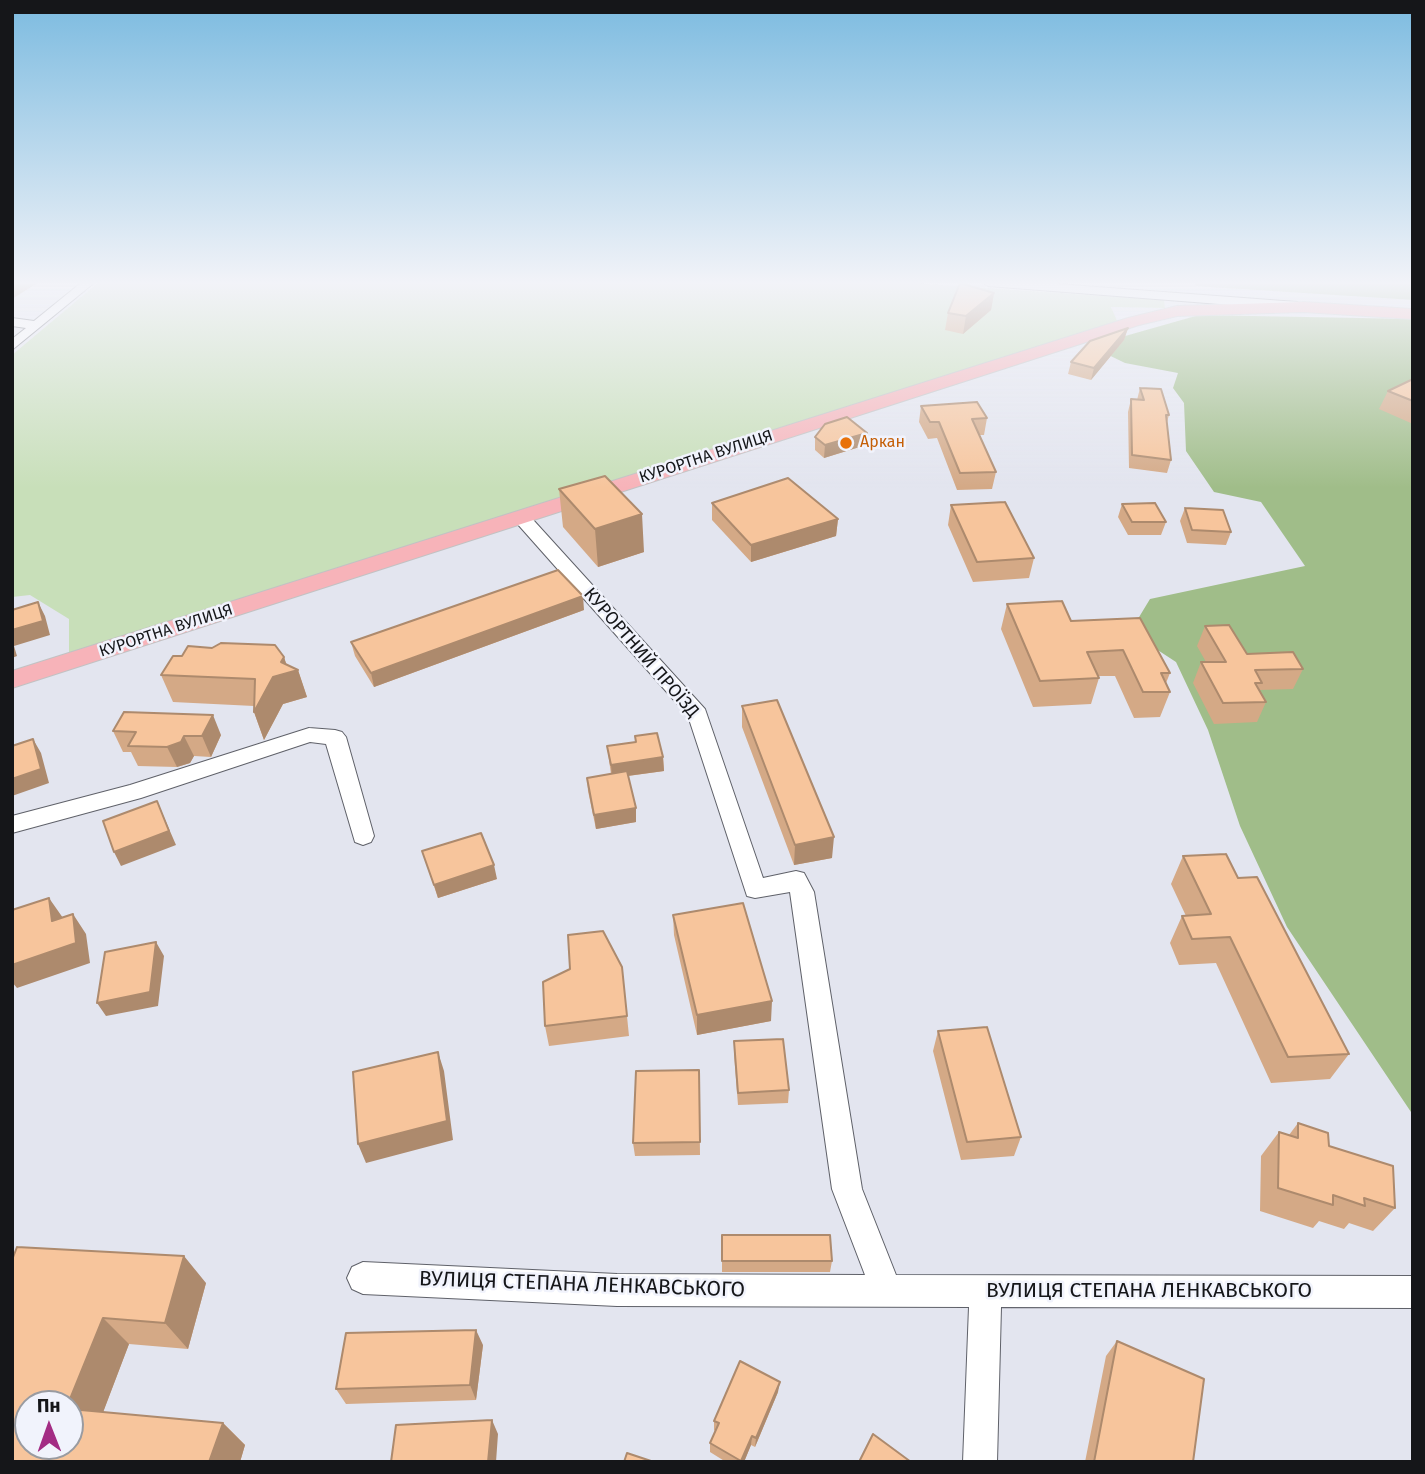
<!DOCTYPE html>
<meta charset="utf-8">
<style>
body{margin:0}
#map{position:relative;width:1425px;height:1474px;overflow:hidden;background:#e3e5ef;font-family:"Fira Sans",sans-serif}
canvas{display:block}
.frame{position:absolute;inset:0;border:14px solid #151619;pointer-events:none}
.north{position:absolute;left:14px;top:1390px;width:70px;height:70px;box-sizing:border-box;background:#f1f3fc;border:2px solid #999ba1;border-radius:50%;rotate:359deg;font-size:19px;font-weight:700;line-height:28px;text-align:center;color:#151619}
.north::after{content:'';display:block;margin:auto;width:24px;height:32px;background:#a32c84;clip-path:polygon(50% 0,100% 100%,50% 72%,0 100%)}
</style>
<div id="map">
<canvas width="1425" height="1474"></canvas>
<div class="frame"></div>
<div class="north">Пн</div>
</div>
<script>
const g = document.querySelector('canvas').getContext('2d');
g.lineJoin = 'round';
function fill(path, color) { g.fillStyle = color; g.fill(path, 'evenodd'); }
const toPath = rows => new Path2D(rows.map(r => 'M' + r).join(''));
function strokePath(path, color, width, dash) { g.strokeStyle = color; g.lineWidth = width; g.lineCap = dash ? 'butt' : 'round'; g.setLineDash(dash || []); g.stroke(path); }
function label(font, color, halo, rows, align = 'center') {
  g.font = font + ' "Fira Sans",sans-serif'; g.lineWidth = 5; g.setLineDash([]); g.textBaseline = 'middle'; g.strokeStyle = halo; g.fillStyle = color; for (const [text, x, y, turn = 0] of rows) {
    g.save(); g.translate(x, y); g.rotate((+turn || 0) * Math.PI / 180); g.textAlign = isNaN(turn) ? turn : align; if (halo) g.strokeText(text, 0, 0); g.fillText(text, 0, 0); g.restore();
  }
}
const green = toPath([
 [99,282,896,282,1164,300,1165,308,1111,307,1118,323,728,444,69,656,69,619,30,595,12,597,12,355]
]);
const forest = toPath([
 [1197,282,1413,282,1413,300,1195,286],
 [1199,315,1413,319,1413,1115,1287,927,1240,826,1208,730,1176,662,1130,632,1150,599,1305,566,1261,502,1214,492,1186,451,1184,403,1173,388,1178,373,1125,363,1090,346]
]);
const minor = toPath([
 [82,282,95,282,12,350,12,339,26,328,12,326,12,318,34,321,82,282],
 [982,282,1030,282,1297,302,1303,306,1297,310,988,286,982,282],
 [520,511,526,512,705,709,763,878,796,871,804,873,814,892,862,1189,896,1275,1413,1276,1413,1308,1001,1307,997,1462,963,1462,969,1307,617,1306,363,1294,352,1289,347,1278,352,1267,363,1262,617,1274,865,1275,832,1189,790,892,755,898,747,896,688,716,514,520,512,516,520,511],
 [309,728,335,730,342,732,346,737,374,836,371,842,363,845,355,842,326,744,310,742,141,798,12,833,12,816,130,785,309,728]
]);
const major = toPath([
 [1303,302,1413,309,1413,319,1303,312,1177,316,1139,325,12,688,12,671,1128,318,1177,306,1303,302]
]);
const wall = toPath([
 [994,293,991,310,963,334,945,330,948,313],
 [1128,328,1124,340,1091,380,1068,374,1071,362],
 [1413,381,1413,424,1379,409,1388,391],
 [1140,388,1169,415,1167,422,1171,460,1167,473,1129,468,1128,412,1131,399,1137,400],
 [921,406,987,418,984,435,979,435,996,472,992,489,957,490,937,438,928,439,919,422],
 [815,437,866,445,824,458,815,450],
 [559,489,644,552,598,567,563,527],
 [712,503,838,519,836,536,751,562,712,520],
 [1122,504,1166,522,1161,535,1128,535,1118,517],
 [951,505,1034,558,1029,578,973,582,948,525],
 [1185,508,1231,532,1226,545,1187,543,1180,521],
 [1007,604,1071,621,1170,673,1166,683,1170,692,1160,717,1134,718,1115,676,1098,676,1099,678,1091,704,1033,707,1001,629],
 [584,610,374,687,355,656,351,642],
 [1205,626,1247,654,1303,669,1293,689,1259,690,1266,702,1257,722,1214,724,1193,683,1201,662,1206,662,1197,646],
 [284,657,286,664,298,670,307,697,283,704,264,740,254,712,254,706,173,702,161,675],
 [742,706,832,858,794,865,742,727],
 [113,731,221,735,211,757,194,756,190,763,177,767,138,766,131,752,123,752],
 [635,736,663,757,664,771,628,776,636,822,596,829,588,791,587,778,611,774,607,746,635,742],
 [422,851,497,879,438,898],
 [1183,856,1238,878,1349,1054,1330,1079,1271,1083,1216,963,1179,965,1170,943,1182,916,1186,916,1171,884],
 [673,915,771,1021,697,1035,674,935],
 [622,967,629,1036,549,1046,545,1026],
 [938,1031,1021,1137,1014,1156,961,1160,933,1051],
 [734,1041,789,1090,788,1103,738,1105,734,1054],
 [699,1070,700,1155,635,1156,633,1143],
 [1298,1123,1329,1146,1395,1208,1373,1231,1349,1223,1344,1229,1319,1221,1313,1228,1260,1211,1261,1156,1279,1132,1289,1135],
 [722,1235,832,1261,830,1272,722,1272],
 [12,1260,206,1283,188,1349,129,1344,103,1412,223,1423,245,1445,240,1462,12,1462],
 [1117,1341,1193,1462,1085,1462,1106,1356],
 [483,1345,476,1400,346,1404,336,1389],
 [778,1392,755,1447,751,1445,744,1462,726,1462,710,1452,710,1443,715,1431,714,1430,714,1421]
]);
const shadedWall = toPath([
 [12,282,39,282,12,299],
 [994,293,991,310,963,334,966,316],
 [1128,328,1124,340,1091,380,1094,368],
 [867,433,866,445,824,458,825,445],
 [642,514,644,552,598,567,595,529],
 [838,519,836,536,751,562,751,545],
 [583,596,584,610,374,687,371,673],
 [38,602,45,616,50,635,14,646,17,656,12,658,12,630],
 [284,657,289,672,298,670,307,697,283,704,264,740,254,712],
 [213,715,221,735,211,757,202,736],
 [184,736,194,756,190,763,177,767,167,747],
 [33,739,41,753,49,783,12,796,12,779],
 [663,757,664,771,612,778,611,765],
 [157,801,176,845,121,866,114,852],
 [636,808,636,822,596,829,594,815],
 [834,837,832,858,794,865,795,845],
 [494,865,497,879,438,898,434,885],
 [49,898,63,918,52,921],
 [73,914,86,934,90,963,17,988,12,982,12,965],
 [156,942,164,956,158,1006,106,1016,97,1003],
 [772,1001,771,1021,697,1035,697,1015],
 [438,1052,444,1071,453,1140,366,1163,358,1144],
 [184,1256,206,1283,188,1349,165,1323],
 [103,1318,129,1344,96,1431,70,1411,70,1404,68,1404],
 [476,1330,483,1345,476,1400,470,1385],
 [780,1382,778,1392,755,1447,756,1438],
 [492,1420,498,1434,496,1462,488,1462],
 [223,1423,245,1445,240,1462,209,1462],
 [752,1436,751,1445,744,1462,741,1462]
]);
const building = toPath([
 [960,283,994,293,966,316,948,313,960,283],
 [1128,328,1094,368,1071,362,1090,341,1128,328],
 [1411,380,1413,381,1413,401,1388,391,1411,380],
 [1140,388,1161,389,1169,415,1166,415,1171,460,1132,455,1131,399,1144,400,1140,388],
 [977,402,987,418,972,419,996,472,960,473,939,422,930,422,921,406,977,402],
 [847,417,867,433,825,445,815,437,825,424,847,417],
 [605,476,642,514,595,529,559,489,605,476],
 [788,478,838,519,751,545,712,503,788,478],
 [1005,502,1034,558,977,562,951,505,1005,502],
 [1155,503,1166,522,1132,522,1122,504,1155,503],
 [1185,508,1223,510,1231,532,1192,530,1185,508],
 [558,570,583,596,371,673,351,642,558,570],
 [1062,601,1071,621,1140,618,1170,673,1161,673,1170,692,1143,692,1123,650,1087,652,1099,678,1040,681,1007,604,1062,601],
 [38,602,43,621,12,630,12,610,38,602],
 [1229,625,1247,654,1293,652,1303,669,1255,670,1262,683,1255,683,1266,702,1223,703,1201,662,1226,662,1205,626,1229,625],
 [221,643,275,645,284,657,281,662,298,670,273,677,254,712,255,679,161,675,173,656,182,656,188,646,212,648,221,643],
 [777,700,834,837,795,845,742,706,777,700],
 [124,712,213,715,202,736,184,736,181,742,167,747,128,746,136,732,113,731,124,712],
 [657,733,663,757,611,765,607,746,636,742,635,736,657,733],
 [33,739,41,769,12,779,12,746,33,739],
 [627,771,636,808,594,815,587,778,627,771],
 [157,801,169,831,114,852,103,821,157,801],
 [481,833,494,865,434,885,422,851,481,833],
 [1226,854,1238,878,1257,877,1349,1054,1288,1057,1230,937,1192,939,1182,916,1211,914,1183,856,1226,854],
 [49,898,52,921,73,914,76,943,12,965,12,910,49,898],
 [743,903,772,1001,697,1015,673,915,743,903],
 [603,931,622,967,627,1016,545,1026,543,982,570,969,568,935,603,931],
 [156,942,150,992,97,1003,105,952,156,942],
 [987,1027,1021,1137,967,1142,938,1031,987,1027],
 [783,1039,789,1090,738,1093,734,1041,783,1039],
 [438,1052,447,1121,358,1144,353,1072,438,1052],
 [699,1070,700,1142,633,1143,636,1071,699,1070],
 [1298,1123,1328,1133,1329,1146,1393,1166,1395,1208,1364,1198,1365,1206,1333,1195,1333,1205,1278,1188,1279,1132,1298,1138,1298,1123],
 [722,1235,830,1235,832,1261,722,1261,722,1235],
 [17,1247,184,1256,165,1323,103,1318,68,1404,28,1404,28,1446,70,1446,70,1409,223,1423,209,1462,12,1462,12,1260,17,1247],
 [476,1330,470,1385,336,1389,346,1333,476,1330],
 [1117,1341,1204,1379,1193,1462,1094,1462,1117,1341],
 [740,1361,780,1382,756,1438,752,1436,741,1461,710,1443,719,1423,714,1421,740,1361],
 [492,1420,488,1462,391,1462,396,1425,492,1420],
 [873,1434,911,1462,859,1462,873,1434],
 [627,1453,654,1462,624,1462,627,1453]
]);
const markers = [
 [846,443,7,"#e8710a"]
];
const farFoodnames = [
 ["Аркан",860,443]
];
const farStreetnames = [
 ["КУРОРТНА ВУЛИЦЯ",706,457,-18],
 ["КУРОРТНА ВУЛИЦЯ",166,631,-18]
];
const streetNames = [
 ["КУРОРТНИЙ ПРОЇЗД",641,653,49]
];
const nearStreetnames = [
 ["ВУЛИЦЯ СТЕПАНА ЛЕНКАВСЬКОГО",582,1285,2],
 ["ВУЛИЦЯ СТЕПАНА ЛЕНКАВСЬКОГО",1149,1291]
];
fill(green, '#c8dfb9');
fill(forest, '#a0bd89');
strokePath(minor, '#5f6169', 2);
strokePath(major, '#c2c2c3', 2);
fill(minor, '#fff');
fill(major, '#f7b3b9');
fill(wall, '#d4a986');
fill(shadedWall, '#ad8a6d');
fill(building, '#f7c59c');
strokePath(building, '#ad8a6d', 2);
const sky = g.createLinearGradient(0, 0, 0, 488);
sky.addColorStop(0, '#7cbbe0');
sky.addColorStop(0.58, '#f2f3f8');
sky.addColorStop(1, '#f2f3f800');
g.fillStyle = sky;
g.fillRect(0, 0, 1425, 488);
for (const [x, y, r, color] of markers) { const dot = new Path2D(); dot.arc(x, y, r, 0, 2 * Math.PI); g.fillStyle = color; g.fill(dot); strokePath(dot, '#f1f3fc', 2.5); }
label('16px', '#c56008', '#f1f3fc', farFoodnames, 'left');
label('16px', '#151619', '#f1f3fc', farStreetnames);
label('18px', '#151619', '#f1f3fc', streetNames);
label('21px', '#151619', '#f1f3fc', nearStreetnames);
</script>
